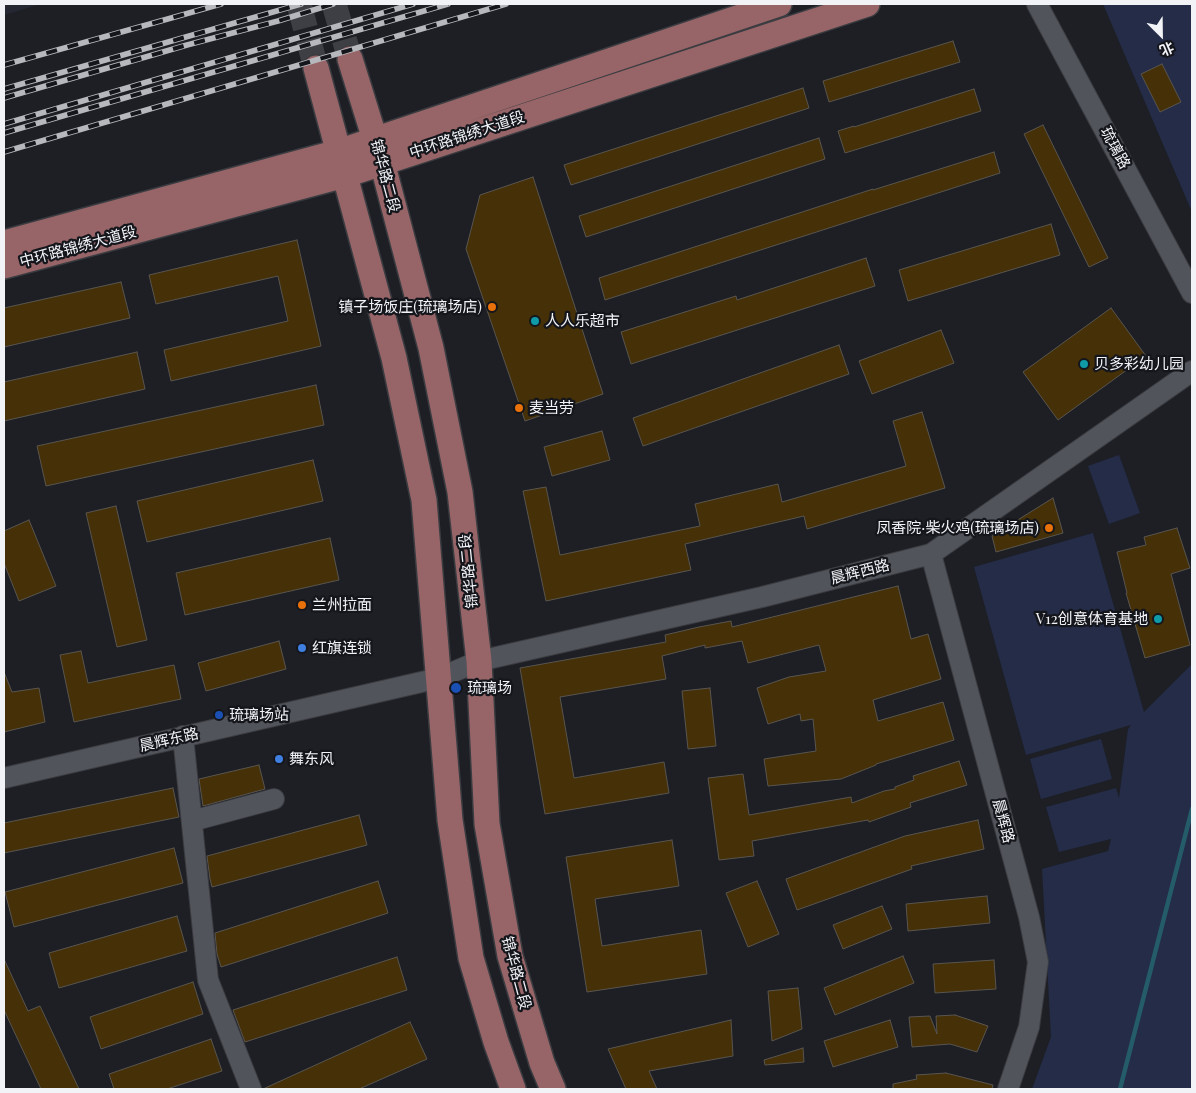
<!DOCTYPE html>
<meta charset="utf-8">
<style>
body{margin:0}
#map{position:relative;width:1196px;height:1093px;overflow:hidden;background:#1d1f25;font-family:"Playfair Display","Noto Sans SC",serif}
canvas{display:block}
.frame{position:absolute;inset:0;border:5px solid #f1f3f7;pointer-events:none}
.north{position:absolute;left:1136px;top:10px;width:50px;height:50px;-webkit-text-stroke:4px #14161c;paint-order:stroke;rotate:157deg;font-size:14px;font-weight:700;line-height:20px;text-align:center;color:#f1f3f7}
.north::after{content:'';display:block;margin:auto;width:18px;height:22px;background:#f1f3f7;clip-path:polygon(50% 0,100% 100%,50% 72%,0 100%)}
</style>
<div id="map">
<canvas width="1196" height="1093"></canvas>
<div class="frame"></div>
<div class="north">北</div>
</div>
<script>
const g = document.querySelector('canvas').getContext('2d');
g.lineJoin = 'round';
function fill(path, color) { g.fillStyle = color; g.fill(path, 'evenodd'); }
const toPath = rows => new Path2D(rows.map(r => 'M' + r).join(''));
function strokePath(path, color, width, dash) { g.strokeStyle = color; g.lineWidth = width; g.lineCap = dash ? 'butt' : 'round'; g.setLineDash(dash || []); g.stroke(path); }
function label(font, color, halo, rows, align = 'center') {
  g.font = font + ' "Playfair Display","Noto Sans SC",serif'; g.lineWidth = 4.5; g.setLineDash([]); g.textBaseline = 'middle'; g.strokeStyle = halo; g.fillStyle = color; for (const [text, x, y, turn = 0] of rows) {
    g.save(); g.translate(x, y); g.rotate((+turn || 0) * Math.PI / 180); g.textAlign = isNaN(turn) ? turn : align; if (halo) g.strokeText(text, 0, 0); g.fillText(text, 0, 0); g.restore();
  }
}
const built = toPath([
 [4,4,41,4,4,15]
]);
const green = toPath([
 [1103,4,1192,4,1192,212],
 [1119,455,1140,513,1109,524,1088,466],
 [1093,533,1144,712,1192,664,1192,1089,1032,1089,1051,1037,1042,869,1108,851,1111,839,1059,852,1046,807,1116,788,1119,798,1128,729,1131,725,1026,755,974,567],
 [1101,739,1112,779,1041,799,1030,759]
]);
const stream = toPath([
 [1120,1089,1192,809]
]);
const building = toPath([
 [953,41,960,62,829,102,823,81,953,41],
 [1162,64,1181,102,1160,112,1141,74,1162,64],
 [803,88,809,108,571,185,564,165,803,88],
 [974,89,981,111,845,153,838,131,854,126,854,127,974,89],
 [1043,125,1108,258,1089,267,1024,134,1043,125],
 [819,138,825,159,586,237,579,216,819,138],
 [994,152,1000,173,605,300,599,278,873,189,873,190,994,152],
 [533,177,603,394,525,421,466,249,480,195,533,177],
 [1051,224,1060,255,908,301,899,270,1051,224],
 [297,240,321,346,171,381,164,350,288,321,278,276,156,304,149,275,297,240],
 [866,258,875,286,631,364,621,332,736,296,737,300,866,258],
 [121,282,130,318,4,347,4,308,121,282],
 [1111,308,1146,356,1058,420,1023,372,1111,308],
 [941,330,954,363,872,394,859,361,941,330],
 [839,345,849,374,643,446,633,418,839,345],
 [137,352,145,389,4,421,4,382,137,352],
 [316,385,324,425,46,486,37,446,316,385],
 [922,412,945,488,807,529,804,516,685,544,691,570,546,601,523,491,546,487,560,555,700,526,695,504,778,484,782,502,906,466,893,421,922,412],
 [602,431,610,460,552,476,544,447,602,431],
 [313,460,323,501,147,542,137,501,313,460],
 [1053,498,1063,533,996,552,992,536,1053,498],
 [116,506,147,640,117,647,86,513,116,506],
 [29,520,56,586,19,601,4,563,4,531,29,520],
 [1177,528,1190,568,1171,574,1190,645,1145,658,1126,593,1127,593,1117,552,1146,545,1144,537,1177,528],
 [330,538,339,580,185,615,176,573,330,538],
 [898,586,911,639,928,634,941,679,873,700,878,721,943,702,954,740,876,764,876,765,841,779,768,786,764,759,816,751,813,719,801,721,800,714,768,724,757,688,789,677,826,671,819,645,748,663,742,641,705,648,705,645,662,656,666,679,560,697,574,778,664,762,669,793,545,814,520,668,666,642,665,635,699,627,731,621,732,627,898,586],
 [279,641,286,669,206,691,198,663,279,641],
 [81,651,88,683,174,665,181,699,74,722,60,655,81,651],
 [4,672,12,692,39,688,45,722,4,732,4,672],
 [710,688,716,746,688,749,682,691,710,688],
 [959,761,967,785,910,803,911,807,869,822,868,820,752,841,754,856,719,860,708,778,743,774,749,815,851,797,852,803,884,791,895,789,895,787,914,780,913,776,959,761],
 [259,765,265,789,203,806,199,779,259,765],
 [173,788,179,817,4,853,4,823,173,788],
 [359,815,367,845,212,887,210,879,207,856,359,815],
 [978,820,984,849,911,866,912,869,797,910,786,879,905,836,978,820],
 [672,840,679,886,595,899,602,946,701,930,707,974,587,992,566,857,672,840],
 [174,848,183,883,14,927,5,892,174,848],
 [378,881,388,913,221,967,217,954,215,933,378,881],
 [757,881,779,934,748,947,726,893,757,881],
 [987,896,990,923,908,931,906,904,987,896],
 [882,906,892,929,843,949,833,925,882,906],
 [177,916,187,951,59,988,49,953,177,916],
 [903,956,914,983,835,1015,824,988,903,956],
 [397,957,407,990,245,1042,233,1010,397,957],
 [4,959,28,1011,40,1006,79,1089,41,1089,4,1010,4,959],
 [994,960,996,989,935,993,933,964,994,960],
 [193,982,203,1014,101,1049,90,1017,193,982],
 [798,988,802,1029,772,1041,768,991,798,988],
 [955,1015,988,1026,977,1052,950,1044,912,1047,909,1017,930,1016,937,1034,936,1016,955,1015],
 [731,1020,733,1056,649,1071,657,1089,626,1089,608,1049,731,1020],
 [890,1020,898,1047,833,1067,824,1041,890,1020],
 [410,1022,427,1059,359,1089,263,1089,410,1022],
 [211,1039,222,1071,167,1089,114,1089,109,1074,211,1039],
 [803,1048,804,1062,765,1065,764,1060,803,1048],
 [946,1073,993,1085,992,1089,893,1089,893,1084,917,1079,916,1075,946,1073]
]);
const majorTunnel = toPath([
 [299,4,316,68],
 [334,4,350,59]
]);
const minor = toPath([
 [1037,4,1192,293],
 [931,554,1029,917,1038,962,1029,1027,1008,1089],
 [183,736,208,980,251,1089],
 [4,778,439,678,479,661,762,597,931,554,1192,371],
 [192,821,274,799]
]);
const major = toPath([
 [350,59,382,162,431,348,460,492,479,661,487,824,510,956,542,1063,553,1089],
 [316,68,394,358,424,500,450,820,471,958,496,1042,513,1089],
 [4,243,338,152,779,4],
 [4,266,345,175,867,4]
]);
const rail = toPath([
 [4,65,221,4],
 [4,89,301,4],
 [4,98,187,45,278,21,333,4],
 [4,124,413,4],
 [4,133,448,4],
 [4,152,506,4]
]);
const markers = [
 [492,307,5,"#e8710a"],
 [535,321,5,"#0f9aa8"],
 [1084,364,5,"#0f9aa8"],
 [519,408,5,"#e8710a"],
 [1049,528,5,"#e8710a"],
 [302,605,5,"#e8710a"],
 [1158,619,5,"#0f9aa8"],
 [302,648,5,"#3f7fe0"],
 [456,688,6,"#1a4fb4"],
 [219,715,5,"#1a4fb4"],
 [279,759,5,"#3f7fe0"]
];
const streetNames = [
 ["中环路锦绣大道段",467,135,-18],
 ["琉璃路",1115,148,62],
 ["锦华路二段",385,176,75],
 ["中环路锦绣大道段",78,247,-15],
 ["锦华路二段",469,571,-96],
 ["晨辉西路",860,572,-14],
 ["晨辉东路",169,740,-13],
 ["晨辉路",1003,821,75],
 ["锦华路二段",516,973,75]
];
const poiNames = [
 ["镇子场饭庄(琉璃场店)",482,307,"right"],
 ["人人乐超市",545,321],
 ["贝多彩幼儿园",1094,364],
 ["麦当劳",529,408],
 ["凤香院·柴火鸡(琉璃场店)",1039,528,"right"],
 ["兰州拉面",312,605],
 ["V12创意体育基地",1148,619,"right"],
 ["红旗连锁",312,648],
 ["琉璃场",467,688],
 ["琉璃场站",229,715],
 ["舞东风",289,759]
];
fill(built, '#252833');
fill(green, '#242c47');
strokePath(stream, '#245c6a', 4.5);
fill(building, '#453007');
strokePath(building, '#59554f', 1);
strokePath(majorTunnel, '#3d3f44', 25, [25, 12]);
strokePath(minor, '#3b3c41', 22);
strokePath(major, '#3b3c41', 28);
strokePath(minor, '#52545b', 20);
strokePath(major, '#976567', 25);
strokePath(rail, '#b6b8bd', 5.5);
strokePath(rail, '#14161c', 4, [11]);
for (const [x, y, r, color] of markers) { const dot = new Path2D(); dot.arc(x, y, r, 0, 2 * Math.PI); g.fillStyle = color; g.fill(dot); strokePath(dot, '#14161c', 2); }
label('15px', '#f1f3f7', '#14161c', streetNames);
label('15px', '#f1f3f7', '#14161c', poiNames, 'left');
</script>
